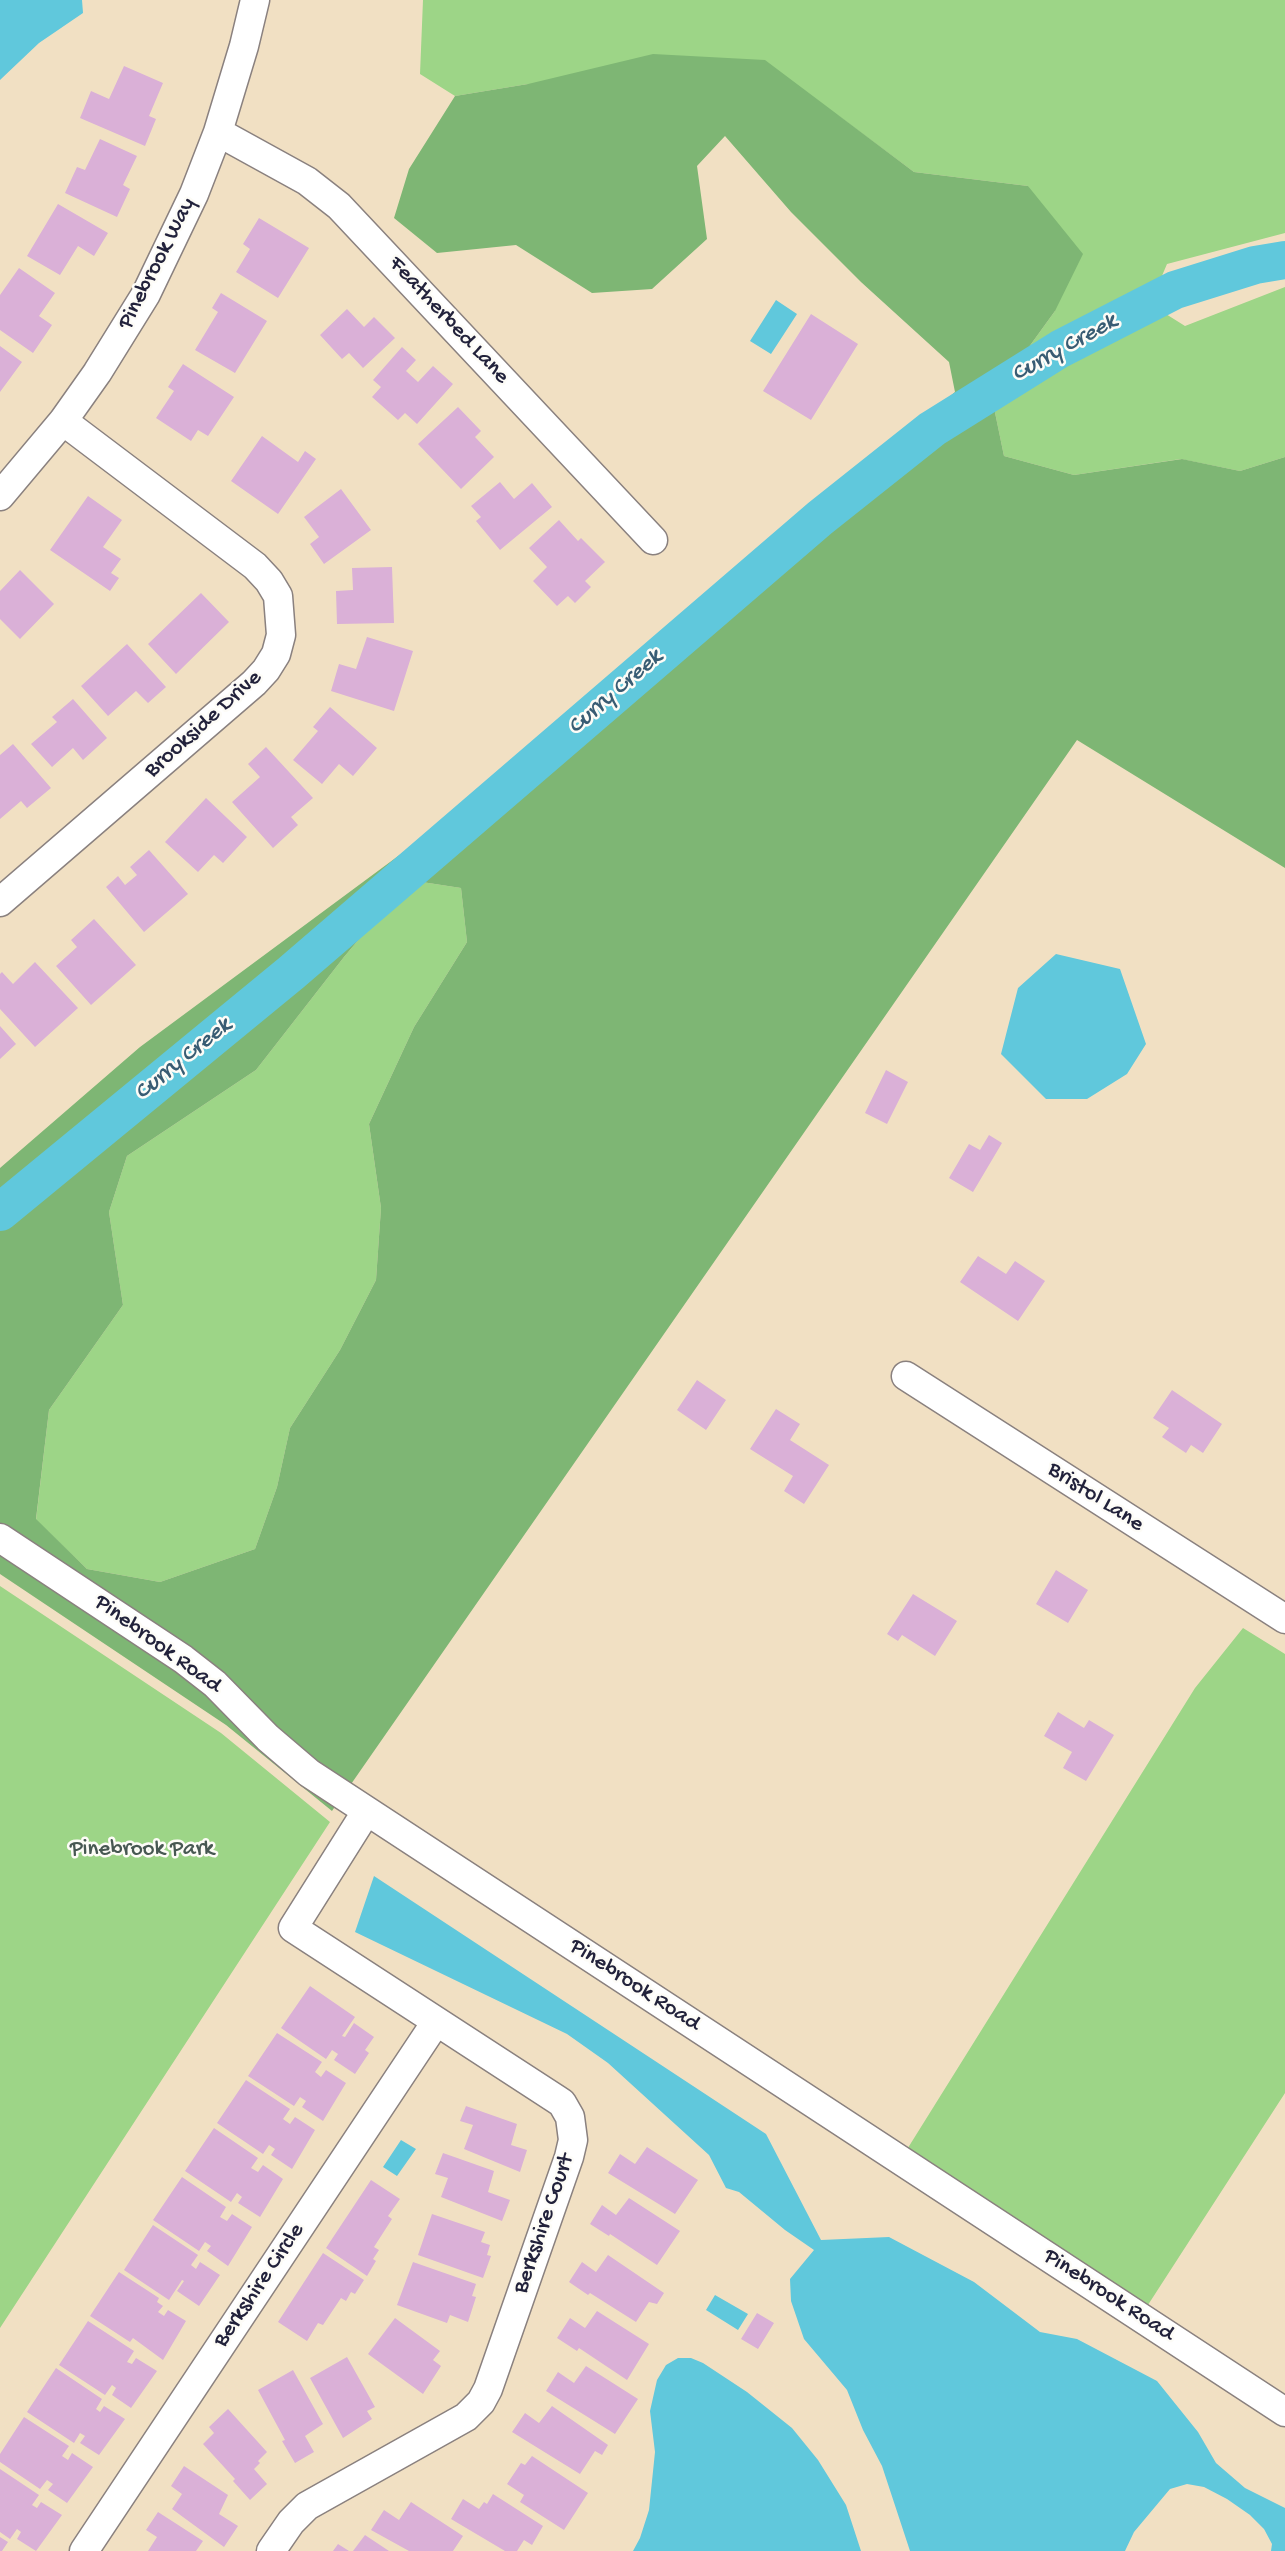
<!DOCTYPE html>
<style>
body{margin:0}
canvas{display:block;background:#f1e0c3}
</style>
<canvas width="1285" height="2551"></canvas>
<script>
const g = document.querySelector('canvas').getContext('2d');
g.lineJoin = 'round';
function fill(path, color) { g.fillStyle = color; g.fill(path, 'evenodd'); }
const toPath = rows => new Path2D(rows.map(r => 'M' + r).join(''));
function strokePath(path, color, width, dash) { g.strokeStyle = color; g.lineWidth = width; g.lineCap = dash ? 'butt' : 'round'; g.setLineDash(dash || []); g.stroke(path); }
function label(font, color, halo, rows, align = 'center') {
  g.font = font + ' "Gochi Hand",sans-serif'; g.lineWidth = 5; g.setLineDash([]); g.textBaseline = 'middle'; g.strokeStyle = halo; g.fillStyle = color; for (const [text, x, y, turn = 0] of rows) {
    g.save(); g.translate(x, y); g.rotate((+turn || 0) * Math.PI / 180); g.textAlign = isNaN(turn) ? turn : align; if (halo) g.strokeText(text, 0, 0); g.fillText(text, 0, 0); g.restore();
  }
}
const green = toPath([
 [423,0,1285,0,1285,233,1167,264,1150,304,1185,326,1285,287,1285,457,1240,471,1181,459,1074,475,1004,456,992,398,1055,311,1028,186,914,172,836,114,528,84,455,96,420,74],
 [409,880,461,888,467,942,414,1027,369,1124,381,1208,376,1280,340,1350,290,1428,277,1487,255,1549,160,1582,87,1569,36,1520,49,1410,123,1305,109,1212,127,1156,256,1070,344,957],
 [0,1586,221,1733,330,1822,0,2328],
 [1243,1628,1285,1654,1285,2093,1146,2308,906,2151,1195,1688]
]);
const forest = toPath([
 [653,54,765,60,914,172,1028,186,1083,254,1055,311,992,398,1004,456,1074,475,1182,459,1240,471,1285,457,1285,868,1077,740,349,1787,0,1526,0,1168,140,1047,509,774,955,392,949,362,861,282,791,212,725,136,697,166,707,239,652,289,592,293,516,245,437,253,394,218,409,169,455,96,528,84],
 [409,880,461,888,467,942,414,1027,369,1124,381,1208,376,1280,340,1350,290,1428,277,1487,255,1549,160,1582,87,1569,36,1519,49,1410,123,1305,109,1212,127,1156,256,1070,344,957],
 [0,1552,177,1667,336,1805,332,1811,226,1725,0,1574]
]);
const water = toPath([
 [0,0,82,0,83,13,39,43,0,80],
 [776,300,797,314,771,354,750,341],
 [1056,954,1120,969,1146,1044,1127,1074,1087,1099,1046,1099,1001,1054,1018,988],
 [374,1876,766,2134,821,2240,889,2237,974,2282,1040,2332,1077,2339,1157,2381,1198,2432,1216,2463,1245,2488,1285,2508,1285,2551,1271,2551,1272,2544,1264,2529,1250,2515,1227,2499,1204,2487,1187,2484,1170,2489,1134,2532,1125,2551,910,2551,882,2466,863,2430,847,2390,804,2339,791,2301,790,2279,814,2250,785,2230,739,2192,726,2188,709,2155,608,2063,567,2034,355,1932],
 [401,2140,416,2149,397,2176,383,2167],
 [715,2295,748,2314,738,2330,706,2310],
 [678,2358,691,2358,703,2363,747,2392,792,2428,818,2460,846,2505,861,2551,633,2551,640,2538,649,2510,655,2452,650,2411,657,2380,666,2365]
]);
const river = toPath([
 [0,1212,291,973,820,518,932,429,1060,349,1175,290,1255,265,1285,260]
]);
const building = toPath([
 [124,66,163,83,149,116,156,119,145,146,80,118,91,91,109,99],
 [100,139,137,156,123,185,130,189,117,217,65,193,77,167,85,170],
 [58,204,108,233,94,256,78,246,60,275,27,256],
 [259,218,309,248,278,298,236,272,250,249,243,244],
 [19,268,55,293,39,316,52,325,33,353,0,330,0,295],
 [221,293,267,321,235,373,195,350,218,312,212,308],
 [347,309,364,327,374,317,395,338,363,368,349,353,342,359,320,335],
 [811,314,858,344,811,420,763,391],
 [0,346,22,362,0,392],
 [402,347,416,360,406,371,418,382,433,366,453,384,417,424,405,413,398,420,372,397,381,387,373,380],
 [183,364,234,397,208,436,198,430,191,441,156,418,174,391,168,387],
 [458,407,481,431,475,437,494,457,461,489,418,444],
 [262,436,298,462,305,451,316,459,278,514,231,481],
 [500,482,514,499,532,483,552,507,500,550,476,521,481,517,471,506],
 [341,489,371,530,324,564,310,544,319,537,304,517],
 [88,496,122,520,103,547,121,559,111,573,119,578,110,591,50,550],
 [559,520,578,541,581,538,605,562,585,581,591,587,575,603,568,596,557,606,533,581,547,567,529,548],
 [392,567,394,623,337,624,336,591,353,590,352,568],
 [20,570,54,604,20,639,0,619,0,591],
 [201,593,229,622,176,674,148,644],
 [367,637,413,651,394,711,331,691,339,664,356,669],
 [127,644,166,687,148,703,136,691,108,716,81,686],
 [73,699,107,738,83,760,73,748,52,767,31,744,57,722,52,717],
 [330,707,377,748,353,776,339,764,322,784,293,760,318,731,313,727],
 [13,744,51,788,27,808,21,801,0,819,0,755],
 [266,747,313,798,291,817,298,825,273,848,232,802,260,777,248,764],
 [206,798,247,837,223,863,214,855,198,872,165,842],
 [149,850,188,894,144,932,106,887,118,876,125,885,137,875,130,867],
 [94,919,136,965,91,1005,56,966,77,947,71,940],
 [35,962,78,1008,35,1047,0,1009,0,974,2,972,13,984],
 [0,1026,16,1044,0,1059],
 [886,1070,908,1082,887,1124,865,1113],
 [989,1135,1002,1143,973,1192,949,1178,969,1144,980,1150],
 [978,1256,1006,1274,1015,1261,1045,1281,1018,1321,960,1282],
 [697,1380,726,1400,706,1430,677,1410],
 [1172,1390,1222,1424,1203,1453,1191,1445,1186,1453,1162,1437,1169,1428,1153,1418],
 [776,1409,800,1424,790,1440,829,1465,804,1504,784,1491,793,1476,750,1449],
 [1056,1570,1088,1590,1068,1623,1036,1604],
 [913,1594,957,1621,935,1656,902,1635,898,1641,887,1634],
 [1058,1712,1084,1728,1089,1720,1114,1735,1086,1781,1063,1768,1072,1752,1044,1736],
 [310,1986,355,2017,342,2036,345,2037,354,2023,374,2037,365,2050,369,2053,355,2074,334,2060,338,2054,332,2050,326,2059,281,2028],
 [277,2033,322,2062,315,2072,321,2077,326,2070,346,2083,323,2121,302,2107,306,2101,300,2097,294,2106,248,2076],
 [246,2080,290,2109,283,2119,290,2124,295,2117,315,2130,292,2169,271,2155,275,2149,269,2145,263,2154,217,2123],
 [466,2106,517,2124,511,2145,527,2150,520,2172,464,2149,473,2125,460,2121],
 [214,2128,258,2158,251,2168,258,2172,263,2165,283,2179,260,2217,238,2203,242,2197,237,2193,231,2202,185,2171],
 [647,2147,698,2180,675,2214,608,2173,620,2154,635,2164],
 [443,2153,494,2171,488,2192,510,2200,502,2221,441,2197,448,2178,435,2174],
 [182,2177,226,2207,220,2217,227,2221,232,2214,252,2227,228,2266,207,2251,211,2246,205,2242,199,2251,153,2220],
 [371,2180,400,2199,388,2216,392,2219,374,2247,379,2250,373,2259,376,2261,367,2276,326,2248],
 [629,2198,680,2231,657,2265,610,2234,609,2236,590,2224,602,2205,616,2215],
 [432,2214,485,2232,481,2242,490,2245,487,2255,491,2256,483,2278,418,2255],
 [153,2225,198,2255,191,2265,196,2269,200,2262,220,2275,199,2306,177,2291,184,2281,182,2280,169,2300,124,2270],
 [323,2253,364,2280,355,2294,351,2292,346,2301,341,2298,323,2325,318,2323,307,2341,278,2322],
 [608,2255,664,2293,657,2304,649,2302,636,2322,590,2293,588,2295,569,2282,582,2262,596,2272],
 [413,2262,476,2284,472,2296,476,2297,468,2322,450,2315,447,2323,397,2305],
 [119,2272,159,2298,157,2302,163,2306,158,2312,164,2316,168,2310,186,2321,163,2360,133,2338,130,2342,90,2316],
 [597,2311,649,2344,627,2380,579,2348,577,2351,557,2338,570,2318,585,2328],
 [757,2313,774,2323,758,2349,741,2339],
 [395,2318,440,2351,433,2360,441,2366,423,2394,368,2354],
 [88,2321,134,2351,127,2362,132,2364,136,2358,157,2371,131,2408,112,2395,116,2388,112,2385,105,2395,59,2365],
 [347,2357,375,2407,367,2411,372,2419,343,2438,310,2378],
 [586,2366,638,2399,615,2434,546,2391,558,2372,574,2383],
 [56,2368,102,2399,96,2409,100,2412,104,2406,125,2419,99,2455,80,2443,85,2436,80,2433,74,2443,27,2412],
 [293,2370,323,2424,305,2436,314,2452,295,2463,282,2441,285,2440,258,2390],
 [552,2406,608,2445,602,2455,595,2451,580,2474,512,2432,525,2413,539,2423],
 [228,2409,267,2452,258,2461,260,2463,254,2469,267,2484,250,2500,233,2481,235,2479,203,2444,214,2433,209,2427],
 [24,2417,69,2446,62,2456,68,2460,72,2453,93,2467,67,2503,48,2490,53,2484,47,2480,40,2489,0,2462,0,2454],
 [532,2456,588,2493,564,2530,520,2502,524,2495,507,2484,521,2463,525,2465],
 [184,2466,228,2495,219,2514,238,2526,224,2547,172,2509,182,2494,171,2486],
 [0,2469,39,2495,32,2505,37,2508,41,2502,62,2515,36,2551,17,2539,21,2532,17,2529,10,2539,0,2532],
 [493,2494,543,2526,532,2545,524,2540,517,2551,505,2551,451,2519,463,2499,479,2509,484,2502,487,2504],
 [411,2502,463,2536,453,2551,409,2551,371,2530,384,2510,399,2520],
 [158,2512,203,2541,196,2551,148,2551,157,2537,146,2530],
 [365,2535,389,2551,353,2551],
 [0,2537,8,2542,2,2551,0,2551],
 [338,2544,349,2551,333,2551]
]);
const minor = toPath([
 [218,132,307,181,339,206,653,540],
 [0,496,63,421,97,373,146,294,194,194,218,132,244,46,255,0],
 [0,902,254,683,266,670,276,654,281,635,278,596,269,581,255,566,63,421],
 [906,1376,1285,1619],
 [0,1538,183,1659,215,1684,268,1738,309,1773,1285,2412],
 [84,2551,436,2022],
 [271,2551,291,2522,307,2506,466,2417,481,2402,488,2389,569,2157,573,2140,570,2117,562,2103,556,2099,293,1928,366,1812]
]);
const streetNames = [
 ["Pinebrook Way",158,264,-63],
 ["Featherbed Lane",448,321,47],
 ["Brookside Drive",204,725,-42],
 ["Bristol Lane",1095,1498,33],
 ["Pinebrook Road",157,1645,36],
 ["Pinebrook Road",634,1986,33],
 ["Berkshire Court",545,2224,-71],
 ["Berkshire Circle",260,2286,-56],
 ["Pinebrook Road",1108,2296,33]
];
const parkNames = [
 ["Pinebrook Park",142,1850]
];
const waterNames = [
 ["Curry Creek",1065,349,-29],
 ["Curry Creek",616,693,-41],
 ["Curry Creek",184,1060,-39]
];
fill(green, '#9dd587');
fill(forest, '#7eb674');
fill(water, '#60c8dc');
strokePath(river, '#60c8dc', 38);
fill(building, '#dab0d7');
strokePath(minor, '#8a817f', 31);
strokePath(minor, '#fff', 28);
label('23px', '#22223b', '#fdfcf7', streetNames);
label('23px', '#475852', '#fdfcf7', parkNames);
label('italic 24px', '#385c73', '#fdfcf7', waterNames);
</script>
